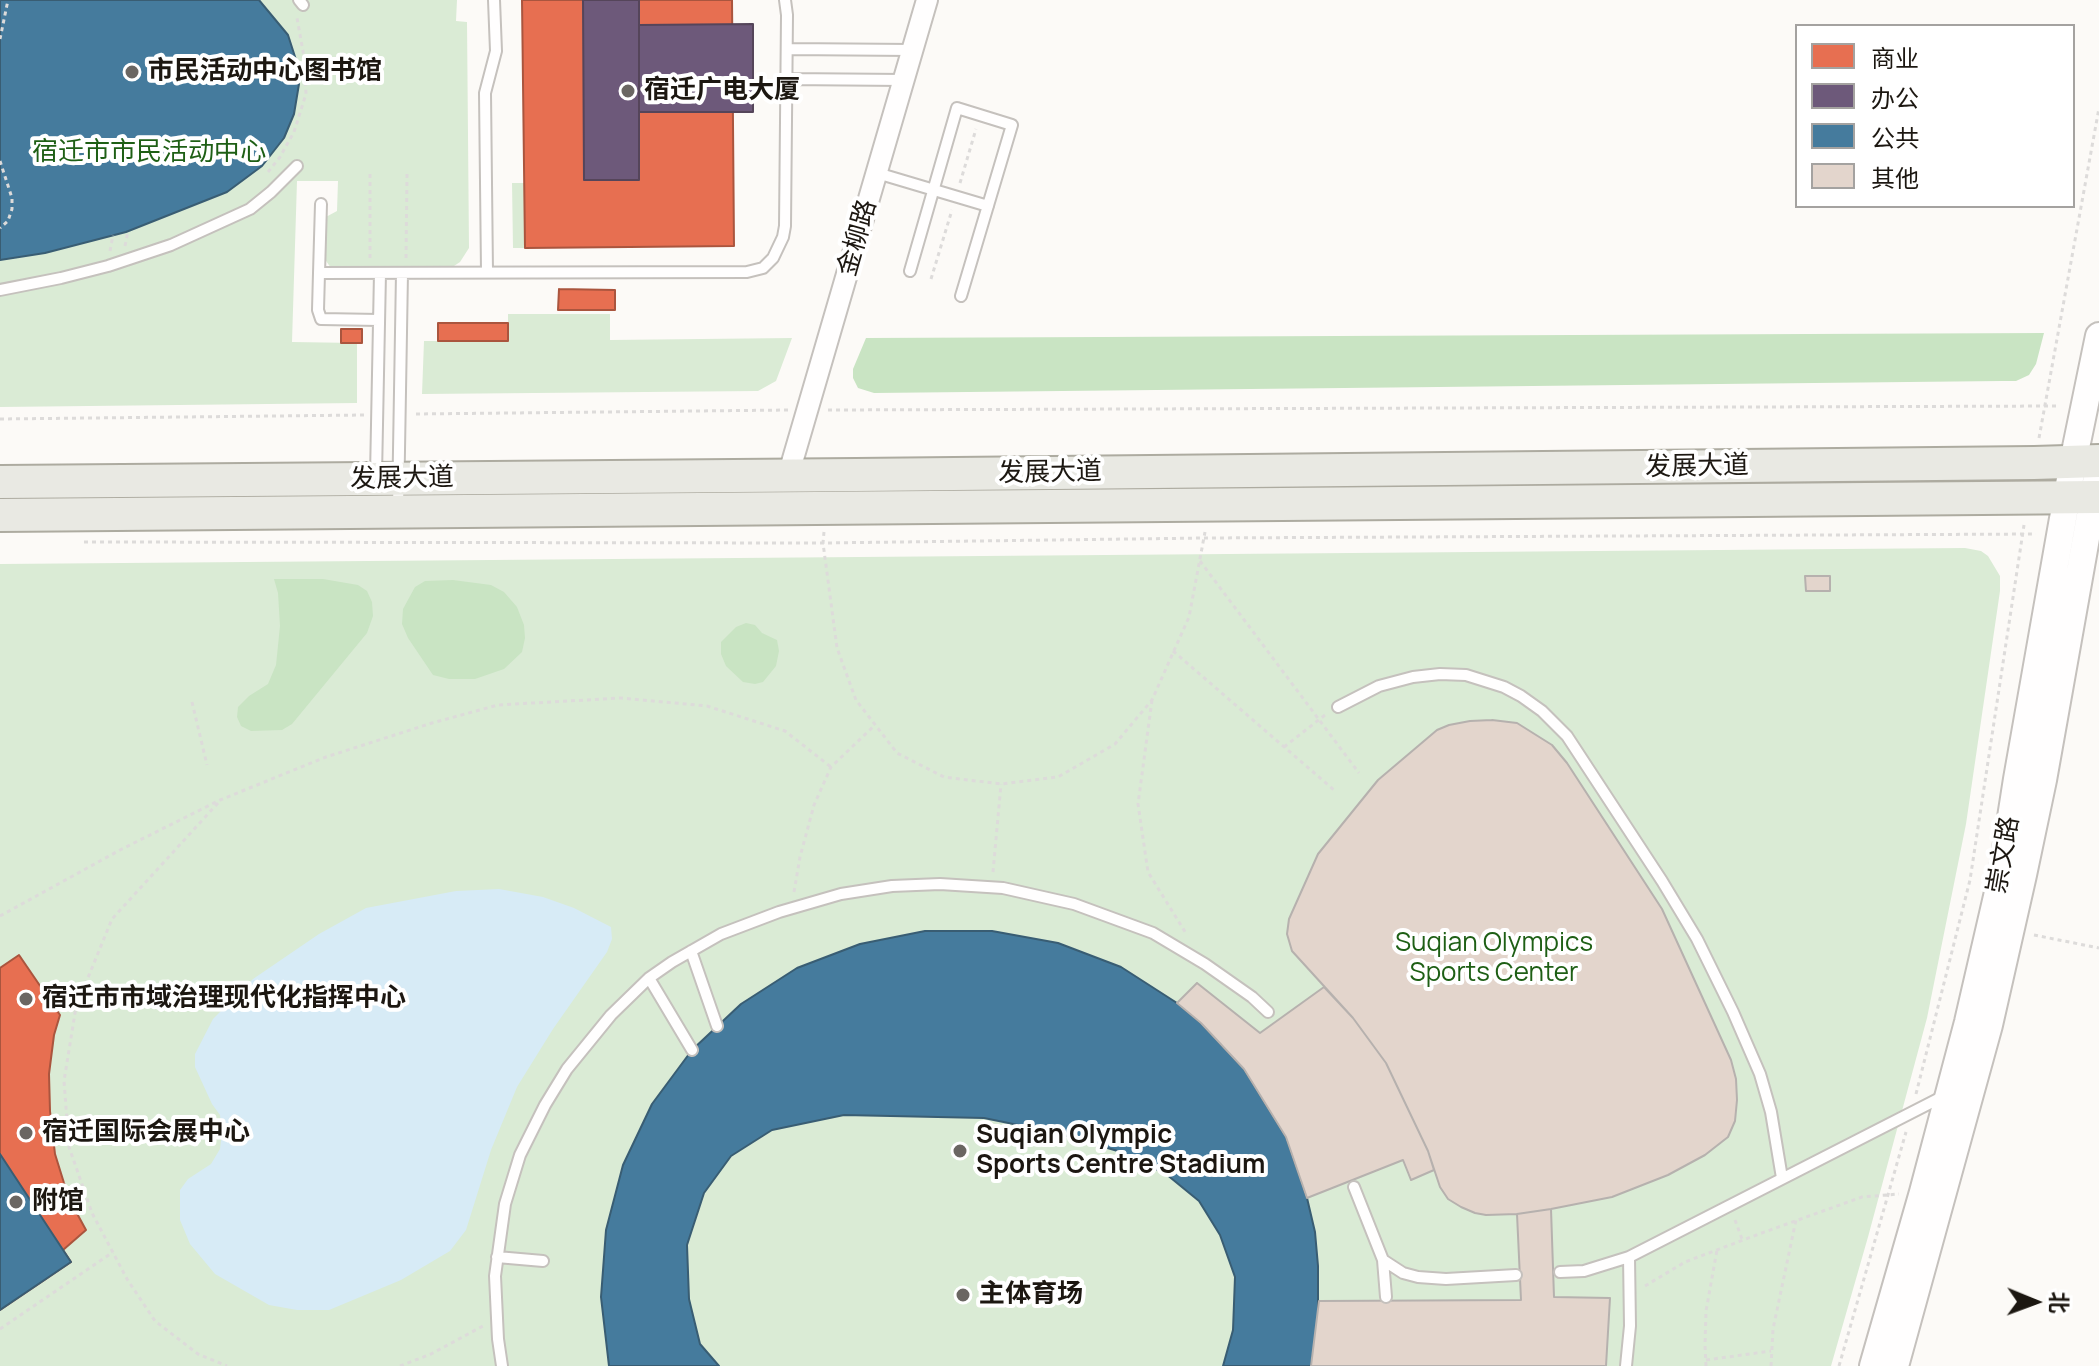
<!DOCTYPE html>
<meta charset="utf-8">
<style>
body{margin:0}
#map{position:relative;width:2099px;height:1366px;overflow:hidden;background:#fcfaf7;font-family:Manrope,"Noto Sans SC",sans-serif}
canvas{display:block}
.legend{position:absolute;left:1795px;top:24px;width:280px;height:184px;box-sizing:border-box;background:#fff;border:2px solid #a4a2a0;margin:0;padding:10px 14px;list-style:none;font-size:24px;color:#1c1711}
.legend li{display:flex;align-items:center;gap:16px;height:40px}
.legend b{width:40px;border:2px solid #a4a2a0}
.north{position:absolute;left:1995px;top:1262px;width:80px;height:80px;-webkit-text-stroke:6px #fff;paint-order:stroke;rotate:91deg;font-size:22px;font-weight:700;line-height:32px;text-align:center;color:#1c1711}
.north::after{content:'';display:block;margin:auto;width:28px;height:36px;background:#1c1711;clip-path:polygon(50% 0,100% 100%,50% 72%,0 100%)}
</style>
<div id="map">
<canvas width="2099" height="1366"></canvas>
<ul class="legend">
<li><b style="height:22px;background:#e76f51"></b>商业</li>
<li><b style="height:22px;background:#6d597a"></b>办公</li>
<li><b style="height:22px;background:#457b9d"></b>公共</li>
<li><b style="height:22px;background:#e3d5cc"></b>其他</li>
</ul>
<div class="north">北</div>
</div>
<script>
const g = document.querySelector('canvas').getContext('2d');
g.lineJoin = 'round';
function fill(path, color) { g.fillStyle = color; g.fill(path, 'evenodd'); }
const toPath = rows => new Path2D(rows.map(r => 'M' + r).join(''));
function strokePath(path, color, width, dash) { g.strokeStyle = color; g.lineWidth = width; g.lineCap = dash ? 'butt' : 'round'; g.setLineDash(dash || []); g.stroke(path); }
function label(font, color, halo, rows, align = 'center') {
  g.font = font + ' Manrope,"Noto Sans SC",sans-serif'; g.lineWidth = 8; g.setLineDash([]); g.textBaseline = 'middle'; g.strokeStyle = halo; g.fillStyle = color; for (const [text, x, y, turn = 0] of rows) {
    g.save(); g.translate(x, y); g.rotate((+turn || 0) * Math.PI / 180); g.textAlign = isNaN(turn) ? turn : align; if (halo) g.strokeText(text, 0, 0); g.fillText(text, 0, 0); g.restore();
  }
}
const green = toPath([
 [0,0,457,0,456,21,467,22,469,248,460,262,454,266,448,266,331,268,324,258,324,218,337,211,338,181,297,181,292,342,357,343,357,403,0,407],
 [512,183,524,183,525,248,513,248],
 [508,314,610,314,610,340,792,338,776,381,758,391,422,394,424,341,508,341],
 [1965,548,1981,551,1988,556,2000,576,2000,591,1966,824,1927,1018,1868,1237,1831,1366,0,1366,0,564]
]);
const forest = toPath([
 [2044,333,2036,364,2029,375,2016,381,2002,381,874,393,858,388,853,378,853,369,866,338],
 [274,579,323,579,358,585,367,591,372,602,373,616,367,633,292,724,282,730,251,731,241,726,237,717,238,707,249,696,268,684,276,665,280,626,278,593],
 [453,580,491,585,504,592,517,607,524,625,525,638,522,652,504,669,475,679,449,679,433,675,408,638,402,624,403,609,415,587,425,581],
 [746,623,755,625,762,633,777,640,779,651,776,666,763,682,755,684,743,682,726,666,721,654,721,642,736,627]
]);
const water = toPath([
 [499,889,543,897,574,908,611,927,612,939,607,952,553,1029,517,1087,491,1150,466,1230,450,1251,401,1280,329,1310,297,1310,269,1305,215,1274,190,1244,180,1220,180,1190,188,1179,211,1164,220,1149,222,1133,220,1115,212,1104,195,1067,195,1054,213,1019,253,979,319,934,366,908,456,891]
]);
const shops = toPath([
 [522,0,732,0,734,246,525,248,522,0],
 [559,289,615,290,615,310,558,310,559,289],
 [438,323,508,323,508,341,438,341,438,323],
 [341,329,362,329,362,343,341,343,341,329],
 [19,955,60,1015,54,1035,49,1074,50,1111,55,1154,64,1183,74,1208,86,1230,63,1250,71,1262,0,1310,0,968,19,955]
]);
const offices = toPath([
 [583,0,639,0,639,180,584,180,583,0],
 [753,24,753,112,639,112,639,25,753,24]
]);
const public = toPath([
 [0,0,259,0,288,35,297,63,299,84,294,114,284,138,262,166,227,192,126,232,45,253,0,260,0,0],
 [925,931,992,931,1058,943,1121,967,1177,1003,1201,1023,1244,1069,1286,1137,1307,1198,1315,1232,1318,1266,1318,1323,1311,1366,1223,1366,1233,1330,1235,1277,1220,1235,1199,1201,1166,1174,1121,1152,1057,1133,984,1118,844,1115,772,1130,731,1156,704,1193,687,1245,689,1299,700,1344,719,1366,609,1366,601,1297,606,1230,623,1165,652,1104,692,1050,741,1004,797,968,860,944,925,931],
 [0,1154,71,1262,0,1310,0,1154]
]);
const building = toPath([
 [1805,576,1830,576,1830,591,1806,591,1805,576],
 [1492,720,1517,723,1552,745,1567,763,1662,909,1731,1060,1736,1079,1737,1100,1735,1121,1728,1137,1705,1155,1668,1175,1612,1197,1551,1209,1517,1214,1486,1215,1475,1213,1461,1207,1448,1199,1440,1187,1428,1151,1386,1063,1353,1018,1292,951,1287,934,1289,919,1318,854,1378,780,1437,730,1449,725,1470,721,1492,720],
 [1197,983,1260,1033,1324,987,1353,1018,1386,1063,1428,1151,1434,1170,1411,1180,1403,1160,1307,1198,1286,1137,1244,1069,1201,1023,1177,1003,1197,983],
 [1551,1209,1554,1297,1610,1298,1606,1366,1311,1366,1319,1301,1521,1300,1517,1214,1551,1209]
]);
const path = toPath([
 [0,39,8,0],
 [0,161,12,198,12,209,8,221,0,228],
 [268,172,280,157,294,132,306,94,304,57,297,18],
 [370,174,370,258],
 [960,183,976,129],
 [125,246,128,231],
 [110,251,113,235],
 [406,258,407,174],
 [931,279,952,210],
 [828,410,2060,406],
 [416,414,788,410],
 [0,419,364,415],
 [2039,438,2099,108],
 [824,532,823,543,837,648,856,700,897,753,944,777,1001,784,1058,777,1115,744,1152,700,1189,617,1205,532],
 [84,542,823,543,1205,538,2036,534],
 [1200,561,1359,773],
 [1173,651,1334,790],
 [1152,700,1138,804,1148,872,1187,935],
 [192,702,207,765],
 [1284,747,1325,715],
 [218,803,112,919,76,1007,64,1081,69,1147,92,1213,127,1279,155,1321,198,1354,227,1366],
 [993,872,1001,784],
 [794,892,800,857,814,805,831,767,875,725],
 [0,916,120,850,220,800,326,757,432,723,498,705,621,698,707,706,785,731,831,767],
 [2034,935,2099,948],
 [1916,1094,1970,880,2024,525],
 [1735,1220,1742,1239],
 [1645,1286,1685,1262,1759,1234,1862,1197,1899,1194],
 [0,1329,113,1252],
 [1706,1360,1771,1351],
 [400,1366,431,1354,483,1326],
 [1706,1366,1705,1345,1706,1311,1717,1250],
 [1771,1366,1773,1329,1796,1220],
 [1839,1366,1906,1132]
]);
const service = toPath([
 [299,0,303,5],
 [787,49,912,50],
 [786,79,904,80],
 [877,173,988,206],
 [321,204,319,273,747,272,763,268,773,258,783,237,785,226,787,15,785,0],
 [910,271,957,108,1012,125,961,296],
 [487,272,485,93,496,51,494,0],
 [319,273,318,310,321,319,379,320],
 [0,290,61,278,108,266,171,245,250,209,271,192,297,166],
 [376,475,380,273],
 [398,509,402,273],
 [1338,707,1379,686,1413,677,1440,674,1466,675,1504,687,1521,696,1542,711,1567,736,1662,881,1697,939,1733,1012,1760,1074,1771,1112,1782,1178],
 [691,951,717,1026],
 [649,978,692,1050],
 [1354,1187,1383,1260,1403,1273,1418,1277,1446,1279,1516,1275],
 [497,1257,543,1261],
 [1383,1260,1386,1297],
 [1560,1272,1584,1271,1629,1257],
 [502,1366,498,1339,495,1276,505,1204,520,1155,545,1105,567,1069,611,1015,649,978,672,962,721,934,779,912,841,894,892,886,940,884,1003,888,1074,904,1153,933,1205,964,1252,997,1268,1012],
 [1626,1366,1630,1326,1629,1257,1944,1096]
]);
const minor = toPath([
 [788,476,927,0]
]);
const tertiary = toPath([
 [1873,1366,1923,1192,1968,1022,2002,875,2017,779,2073,462,2099,336],
 [1895,1366,1989,1025,2023,875,2043,780,2099,465]
]);
const primary = toPath([
 [0,482,856,475,2034,463,2099,461],
 [0,515,2099,497]
]);
const markers = [
 [132,72,8,"#6a6662"],
 [628,91,8,"#6a6662"],
 [26,999,8,"#6a6662"],
 [26,1133,8,"#6a6662"],
 [960,1151,8,"#6a6662"],
 [16,1202,8,"#6a6662"],
 [963,1295,8,"#6a6662"]
];
const poiNames = [
 ["市民活动中心图书馆",148,72],
 ["宿迁广电大厦",644,91],
 ["宿迁市市域治理现代化指挥中心",42,999],
 ["宿迁国际会展中心",42,1133],
 ["Suqian Olympic",976,1136],
 ["Sports Centre Stadium",976,1166],
 ["附馆",32,1202],
 ["主体育场",979,1295]
];
const parkNames = [
 ["宿迁市市民活动中心",149,153],
 ["Suqian Olympics",1494,944],
 ["Sports Center",1494,974]
];
const streetNames = [
 ["金柳路",858,238,-74],
 ["发展大道",1697,467,-1],
 ["发展大道",1050,473,-1],
 ["发展大道",402,479,-1],
 ["崇文路",2004,855,-80]
];
fill(green, '#daebd5');
fill(forest, '#c9e4c3');
fill(water, '#d7ebf6');
fill(shops, '#e76f51');
strokePath(shops, '#aa553e', 2);
fill(offices, '#6d597a');
strokePath(offices, '#55455a', 2);
fill(public, '#457b9d');
strokePath(public, '#395d73', 2);
fill(building, '#e3d5cc');
strokePath(building, '#b6b1ae', 2);
strokePath(service, '#c5c1bd', 14);
strokePath(minor, '#c5c1bd', 24);
strokePath(tertiary, '#c5c1bd', 30);
strokePath(primary, '#adaba0', 36);
strokePath(path, '#dddbda', 3, [4, 4]);
strokePath(service, '#fffefe', 10);
strokePath(minor, '#fffefe', 20);
strokePath(tertiary, '#fffefe', 26);
strokePath(primary, '#e9e9e3', 32);
for (const [x, y, r, color] of markers) { const dot = new Path2D(); dot.arc(x, y, r, 0, 2 * Math.PI); g.fillStyle = color; g.fill(dot); strokePath(dot, '#fff', 3); }
label('bold 26px', '#1c1711', '#fff', poiNames, 'left');
label('26px', '#1e5f15', '#fff', parkNames);
label('26px', '#1c1711', '#fff', streetNames);
</script>
